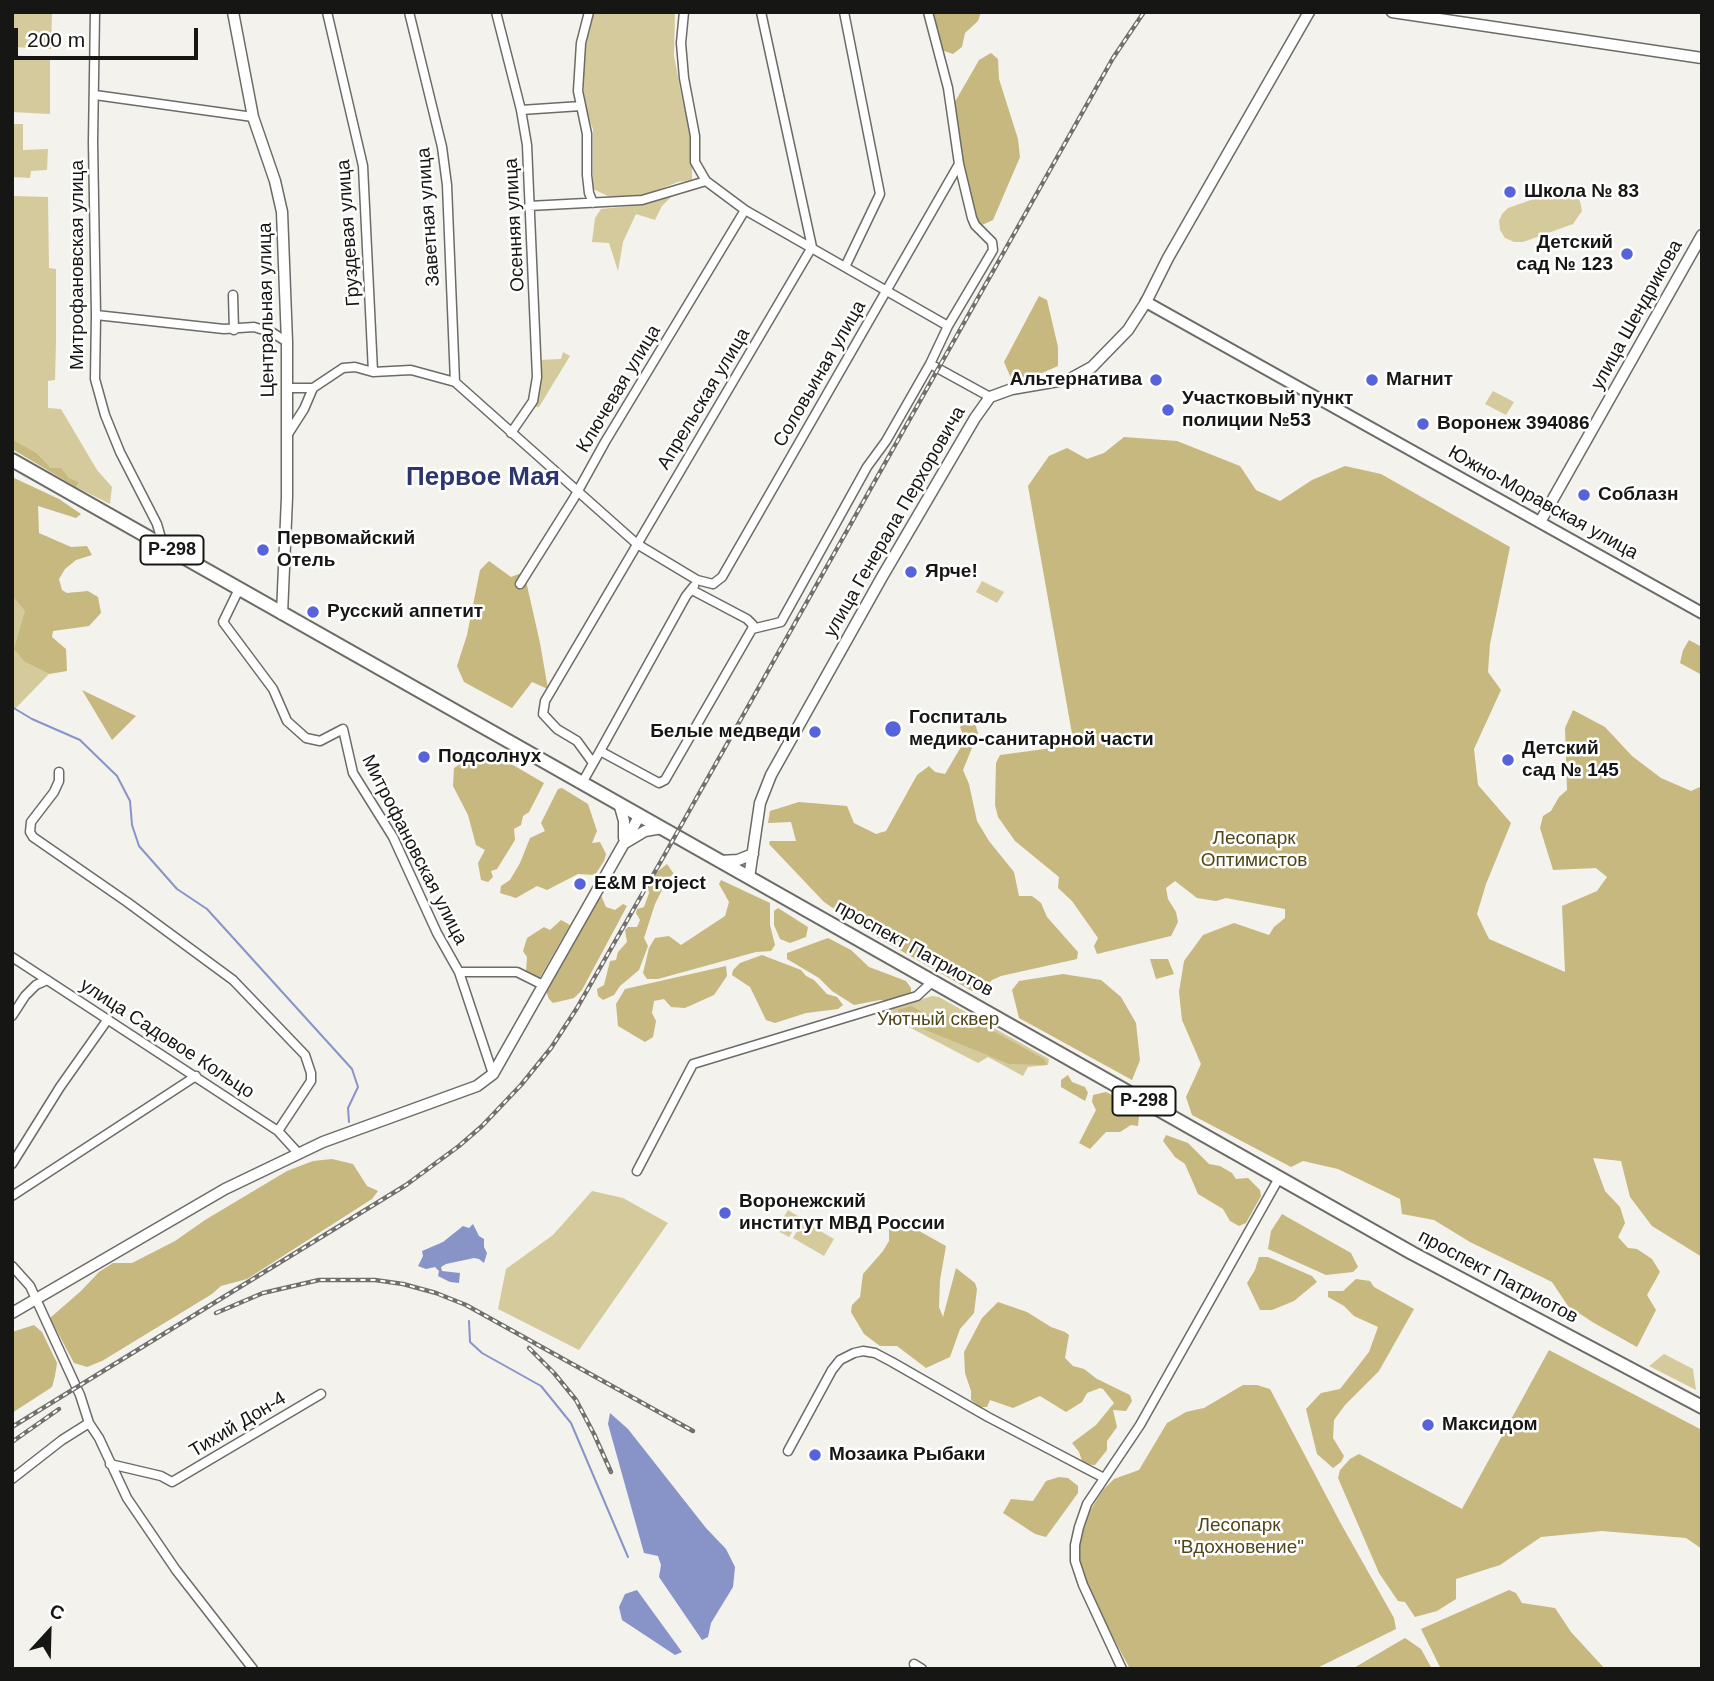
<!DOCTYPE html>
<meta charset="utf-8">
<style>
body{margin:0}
#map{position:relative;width:1714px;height:1681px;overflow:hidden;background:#f3f2ed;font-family:Arial,sans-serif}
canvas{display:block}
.frame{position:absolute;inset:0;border:14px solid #161614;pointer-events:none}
.north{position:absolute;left:14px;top:1597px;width:70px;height:70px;-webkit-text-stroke:5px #fff;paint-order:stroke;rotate:22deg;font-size:19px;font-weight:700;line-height:28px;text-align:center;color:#161614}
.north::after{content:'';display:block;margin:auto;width:24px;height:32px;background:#161614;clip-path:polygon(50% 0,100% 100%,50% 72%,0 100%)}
.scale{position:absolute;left:14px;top:28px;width:184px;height:32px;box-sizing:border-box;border:4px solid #161614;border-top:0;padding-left:9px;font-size:21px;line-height:24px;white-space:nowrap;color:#161614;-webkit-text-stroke:5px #fff;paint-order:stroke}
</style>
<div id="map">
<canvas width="1714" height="1681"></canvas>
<div class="frame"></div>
<div class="north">С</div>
<div class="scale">200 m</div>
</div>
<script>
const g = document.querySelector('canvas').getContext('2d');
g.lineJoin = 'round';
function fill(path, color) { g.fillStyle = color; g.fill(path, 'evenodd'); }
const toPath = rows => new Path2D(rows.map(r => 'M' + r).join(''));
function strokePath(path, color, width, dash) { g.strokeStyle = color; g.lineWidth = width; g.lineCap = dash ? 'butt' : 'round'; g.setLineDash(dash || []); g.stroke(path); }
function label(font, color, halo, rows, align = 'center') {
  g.font = font + ' Arial,sans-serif'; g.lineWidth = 5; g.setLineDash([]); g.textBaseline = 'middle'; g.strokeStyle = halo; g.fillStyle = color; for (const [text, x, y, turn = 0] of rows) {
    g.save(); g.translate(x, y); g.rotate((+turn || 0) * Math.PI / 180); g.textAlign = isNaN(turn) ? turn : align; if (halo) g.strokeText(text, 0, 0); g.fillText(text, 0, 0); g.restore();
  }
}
const green = toPath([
 [12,12,52,13,51,49,12,47],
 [593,12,675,12,674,56,683,103,692,133,692,180,678,182,642,196,608,196,593,189,593,129,586,111,582,73,584,42],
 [12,55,50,58,50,114,12,112],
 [12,124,23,124,23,150,48,149,47,170,31,171,30,178,12,177],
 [1557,191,1574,194,1580,201,1582,211,1573,224,1523,242,1514,242,1505,238,1500,230,1499,221,1502,214,1508,208],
 [12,196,48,197,49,268,56,269,56,342,55,380,48,381,48,408,61,409,97,470,112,487,110,504,76,487,79,482,69,478,61,469,51,468,37,453,12,439],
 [672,196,662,206,655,220,636,214,623,242,618,271,609,243,592,242,595,218,601,209,641,205],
 [563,352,570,356,539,407,534,407,539,378,539,360,561,359],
 [1493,391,1514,402,1506,415,1485,404],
 [982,581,1004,592,997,603,976,592],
 [12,596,28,614,25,662,49,674,12,712],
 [932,996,939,997,1049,1059,1048,1065,1028,1067,1023,1076,988,1057,978,1063,880,1012],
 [592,1191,623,1198,668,1223,579,1350,498,1309,506,1269,553,1235],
 [788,1210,801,1218,789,1237,776,1230],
 [803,1221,834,1239,824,1256,793,1238],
 [1664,1354,1693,1369,1696,1390,1649,1366]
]);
const forest = toPath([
 [933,12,981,12,978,21,965,33,962,47,953,54,941,50],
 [991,53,998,59,999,79,1018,139,1020,157,993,220,982,225,974,217,952,107,979,60],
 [1039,296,1047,300,1058,347,1058,366,1035,376,1011,378,1004,362],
 [1124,437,1177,441,1240,466,1256,490,1280,501,1312,480,1345,466,1381,474,1510,547,1490,644,1488,672,1501,690,1474,749,1478,785,1511,823,1486,884,1477,914,1489,939,1565,972,1562,906,1597,891,1607,877,1596,868,1553,870,1540,828,1543,816,1551,811,1559,797,1567,790,1565,728,1573,710,1605,727,1632,756,1661,778,1691,791,1702,786,1702,1257,1652,1226,1630,1197,1621,1161,1593,1158,1605,1191,1620,1207,1625,1223,1618,1237,1628,1248,1637,1249,1652,1259,1660,1272,1647,1295,1656,1310,1637,1347,1594,1323,1568,1306,1552,1282,1470,1242,1434,1220,1402,1214,1400,1199,1338,1169,1303,1161,1291,1167,1192,1115,1186,1097,1201,1064,1182,1020,1179,992,1184,961,1203,935,1234,923,1269,935,1274,927,1285,918,1285,909,1226,898,1216,901,1197,898,1175,881,1166,888,1168,899,1176,912,1178,922,1171,936,1097,954,1094,946,1098,938,1072,901,1058,888,1059,877,1015,841,998,817,995,805,996,763,1000,755,1074,745,1028,486,1049,456,1067,448,1087,459,1104,453],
 [12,439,37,453,51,468,61,468,69,478,79,482,76,487,12,449],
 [12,477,59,499,81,514,76,518,38,506,39,533,71,547,87,546,92,555,76,560,65,569,59,579,62,590,67,593,88,591,98,597,101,613,89,626,53,631,52,637,66,649,67,671,49,674,25,662,14,649,25,611,12,596],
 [489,561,511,577,524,572,540,643,548,689,532,682,512,708,464,682,457,666,467,635,480,570],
 [1689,640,1702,647,1702,675,1680,663,1683,650],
 [82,690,136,716,112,740],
 [965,722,972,726,975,724,978,733,963,770,969,784,977,821,989,841,1014,872,1019,896,1032,896,1041,903,1047,917,1078,952,1077,959,1001,976,992,980,984,989,972,991,868,932,824,902,769,844,770,841,796,841,791,822,768,823,770,811,799,802,847,806,854,823,876,834,886,831,917,775,929,766,935,772,945,774,965,740,960,727],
 [494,754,544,783,529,812,523,816,521,825,514,829,515,840,497,869,491,871,493,877,488,882,481,880,478,863,485,850,476,845,468,815,453,786,454,768,471,757],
 [562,788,588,804,597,831,592,843,600,842,606,854,604,861,595,875,578,874,547,890,537,886,516,898,500,893,501,886,510,880,520,863,530,838,545,831,541,823,558,789],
 [667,864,674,874,668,878,655,904,644,938,648,946,639,970,620,986,614,995,603,1000,598,996,597,989,604,985,610,961,616,960,618,952,627,942,625,930,628,927,637,927,640,920,636,913,637,909,644,907,649,893,648,887,657,872],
 [721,880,770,903,770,925,775,945,771,951,756,952,658,979,647,979,643,973,649,948,655,938,669,936,681,945,725,916,729,902,719,884],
 [600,893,606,907,615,910,623,904,627,906,582,990,574,998,553,1003,549,999,546,991],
 [778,908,808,927,806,937,790,943,780,939,774,925,774,911],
 [561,920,570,925,539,979,526,973,527,957,523,951,527,938,544,927,550,930],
 [828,938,851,950,869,967,906,981,911,988,911,994,886,1001,880,1000,854,1005,832,991,819,978,787,959,787,953],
 [762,955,801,970,806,976,814,980,827,994,837,997,843,1005,838,1009,806,1013,775,1023,766,1020,750,987,732,975,733,970,740,963],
 [1150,959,1168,959,1174,974,1156,979],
 [726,966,727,976,714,995,685,1008,671,1007,664,999,654,1001,652,1013,656,1021,653,1037,645,1042,618,1026,616,1004,625,989],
 [1063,974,1101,980,1121,997,1136,1023,1140,1060,1132,1080,1019,1018,1012,990,1019,981],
 [911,1006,937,1019,941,1011,966,1027,973,1020,1044,1059,1047,1065,1009,1064,921,1028,918,1020,914,1017,904,1019,899,1016,898,1010],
 [1068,1075,1072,1082,1085,1087,1088,1093,1085,1101,1061,1087,1061,1080],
 [1106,1092,1124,1101,1139,1116,1138,1126,1131,1125,1120,1132,1106,1132,1090,1149,1079,1143,1096,1110,1092,1102,1093,1095],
 [1166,1135,1188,1143,1209,1164,1220,1166,1232,1173,1236,1179,1248,1178,1260,1190,1261,1196,1246,1223,1239,1226,1230,1221,1223,1209,1198,1194,1185,1164,1175,1157,1163,1141],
 [332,1159,353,1164,367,1186,378,1191,372,1199,247,1279,221,1286,212,1294,102,1361,87,1367,74,1363,50,1318,81,1291,99,1272,113,1263,132,1263,175,1241,205,1220,287,1171,313,1161],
 [1282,1214,1351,1253,1358,1267,1353,1272,1326,1275,1268,1249,1271,1231],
 [901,1221,946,1246,940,1280,939,1307,943,1317,956,1268,975,1283,977,1289,974,1313,960,1329,950,1357,926,1368,897,1346,880,1346,864,1334,851,1312,852,1305,860,1297,863,1274,883,1251,889,1241,889,1222],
 [1259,1257,1268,1257,1312,1276,1317,1282,1294,1301,1272,1310,1260,1310,1247,1283,1255,1270],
 [1356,1279,1370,1281,1374,1287,1414,1309,1379,1371,1345,1405,1334,1420,1333,1438,1344,1456,1341,1462,1333,1468,1317,1454,1306,1409,1321,1393,1340,1389,1369,1352,1378,1327,1354,1316,1344,1306,1328,1297,1328,1291,1343,1291],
 [998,1302,1027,1312,1051,1327,1065,1332,1069,1335,1065,1358,1073,1366,1084,1369,1097,1379,1130,1395,1132,1401,1126,1411,1113,1410,1117,1427,1107,1441,1107,1450,1095,1465,1083,1464,1079,1452,1072,1443,1096,1425,1114,1403,1103,1389,1100,1388,1087,1393,1082,1402,1066,1412,1040,1396,1013,1408,990,1400,987,1407,980,1407,971,1400,971,1391,965,1373,964,1352,982,1318],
 [34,1325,42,1332,57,1363,55,1376,52,1387,12,1413,12,1332],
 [1549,1350,1702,1430,1702,1549,1686,1538,1602,1531,1541,1537,1500,1565,1456,1579,1456,1599,1437,1611,1415,1617,1405,1602,1398,1601,1379,1573,1338,1478,1340,1470,1350,1459,1359,1454,1462,1509],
 [1243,1385,1257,1385,1270,1389,1340,1522,1394,1618,1396,1629,1315,1669,1130,1669,1090,1595,1080,1568,1078,1542,1088,1514,1103,1490,1114,1479,1139,1470,1167,1423,1186,1412,1204,1408],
 [1059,1477,1068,1478,1078,1486,1078,1493,1046,1537,1035,1534,1003,1513,1011,1499,1033,1501,1046,1481],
 [1509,1590,1516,1593,1522,1603,1555,1608,1571,1632,1605,1669,1441,1669,1421,1629],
 [1405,1638,1421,1649,1432,1669,1352,1669]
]);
const water = toPath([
 [473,1224,479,1236,484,1239,484,1247,487,1253,484,1263,479,1259,474,1258,446,1264,441,1267,442,1271,460,1273,459,1283,450,1282,438,1276,439,1271,435,1267,426,1269,418,1266,423,1256,422,1251,443,1242,463,1226,469,1228],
 [610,1413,628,1429,706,1528,726,1549,735,1567,733,1587,711,1623,708,1637,702,1640,659,1577,661,1565,658,1556,644,1553,608,1424],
 [637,1590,682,1652,675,1655,622,1620,619,1607,625,1594]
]);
const stream = toPath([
 [12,707,32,719,80,740,117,776,130,801,132,825,139,846,177,889,207,909,352,1069,358,1087,348,1108,349,1122],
 [469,1321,470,1342,482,1353,541,1386,571,1423,628,1557]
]);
const minor = toPath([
 [95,12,93,142,96,315,95,379,105,415,120,452,157,524,163,545],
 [327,12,363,166,373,372],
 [409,12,442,147,447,185,455,382],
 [496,12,521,110,527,145,537,377,533,401,511,433],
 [589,12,581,43,578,91,587,134,587,175,589,193,593,203],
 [684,12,681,43,684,78,695,136,695,162,706,181],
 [844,12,880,194,845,267],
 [928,12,948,88,959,164,972,218,975,225,992,242,993,250,948,326,930,364,990,397],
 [95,95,253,117],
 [521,110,581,106],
 [529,206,642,200,706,181,745,210,948,326],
 [233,295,234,330],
 [96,315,224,329,254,327,273,333,287,342],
 [287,388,313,388,343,368,355,367,373,372,411,370,455,382,637,544,697,580,713,584,722,577,959,164],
 [288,434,304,409,313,388],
 [520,584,574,498,605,442,745,210],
 [239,589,223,622,273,689,287,721,306,738,320,741,343,729,353,773,393,837,437,933,459,972,493,1074],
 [752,629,781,622,867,467,886,441,930,364],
 [600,751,686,596,694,586],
 [593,763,577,741,557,729,543,714,545,701,812,247,761,12],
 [59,772,59,781,54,792,31,822,30,832,33,837,127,902,233,980,305,1055,311,1073,311,1081,278,1131],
 [582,783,600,751,659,783,665,780,752,629,753,625,747,619,692,590],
 [12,957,278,1131,299,1154],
 [459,972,517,972,543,985],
 [12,1016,25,996,36,985,47,980],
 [12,1164,60,1087,108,1019],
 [637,1171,693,1064,917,996,933,981],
 [12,1196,196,1076],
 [12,1266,30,1286,80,1395,89,1423,99,1438,127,1498,176,1570,253,1669],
 [788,1451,832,1370,840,1360,854,1353,863,1351,875,1353,892,1362,988,1417,1104,1478],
 [110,1464,161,1476,172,1482,321,1394],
 [12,1479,62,1440,89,1423],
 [914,1664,922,1669],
 [1122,1669,1083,1585,1075,1561,1075,1545,1079,1527,1087,1504,1140,1425,1279,1178]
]);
const tertiary = toPath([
 [233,12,253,117,275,181,282,212,287,342,287,497,282,614],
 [1392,12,1702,58],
 [1540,522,1702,235],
 [619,803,624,821,624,838],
 [625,843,645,831,662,828],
 [720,861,738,860,753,854],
 [749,878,760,803,771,775,882,577,975,418,990,397,1012,389,1070,379,1092,367,1128,330,1146,302,1168,258,1309,12],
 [12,1313,225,1189,323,1142,477,1086,493,1074,640,815]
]);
const secondary = toPath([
 [1146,302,1702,613]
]);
const trunk = toPath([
 [12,460,1412,1253,1702,1407]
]);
const rail = toPath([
 [216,1313,263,1293,319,1280,375,1280,403,1284,436,1293,466,1305,693,1431],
 [529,1348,554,1373,576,1400,594,1434,611,1472],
 [12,1427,406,1185,459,1146,482,1126,521,1085,551,1048,577,1008,665,854,1113,58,1144,12],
 [12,1442,59,1409]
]);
const markers = [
 [1510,192,7,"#5663da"],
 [1627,254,7,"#5663da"],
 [1156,380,7,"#5663da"],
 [1372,380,7,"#5663da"],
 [1168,410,7,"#5663da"],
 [1423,424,7,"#5663da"],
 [1584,495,7,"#5663da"],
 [263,550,7,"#5663da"],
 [911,572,7,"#5663da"],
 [313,612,7,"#5663da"],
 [893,729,9,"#5663da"],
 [815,732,7,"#5663da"],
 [424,757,7,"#5663da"],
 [1508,760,7,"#5663da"],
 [580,884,7,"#5663da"],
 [725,1213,7,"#5663da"],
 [1428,1425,7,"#5663da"],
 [815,1455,7,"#5663da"]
];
const shields = [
 [172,550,63],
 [1144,1101,63]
];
const shieldNames = [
 ["Р-298",172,550],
 ["Р-298",1144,1101]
];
const poiNames = [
 ["Школа № 83",1524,192],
 ["Детский",1613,243,"right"],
 ["сад № 123",1613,265,"right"],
 ["Альтернатива",1142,380,"right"],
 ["Магнит",1386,380],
 ["Участковый пункт",1182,399],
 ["полиции №53",1182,421],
 ["Воронеж 394086",1437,424],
 ["Соблазн",1598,495],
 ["Первомайский",277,539],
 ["Отель",277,561],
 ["Ярче!",925,572],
 ["Русский аппетит",327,612],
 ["Госпиталь",909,718],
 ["медико-санитарной части",909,740],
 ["Белые медведи",801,732,"right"],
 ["Детский",1522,749],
 ["сад № 145",1522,771],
 ["Подсолнух",438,757],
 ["E&M Project",594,884],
 ["Воронежский",739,1202],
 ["институт МВД России",739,1224],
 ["Максидом",1442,1425],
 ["Мозаика Рыбаки",829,1455]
];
const streetNames = [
 ["Заветная улица",429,217,-94],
 ["Осенняя улица",515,225,-93],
 ["Груздевая улица",349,233,-94],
 ["Митрофановская улица",78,265,-90],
 ["Центральная улица",267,310,-91],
 ["улица Шендрикова",1637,315,-61],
 ["Соловьиная улица",820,374,-60],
 ["Ключевая улица",619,389,-59],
 ["Апрельская улица",704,399,-59],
 ["Южно-Моравская улица",1543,503,29],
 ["улица Генерала Перхоровича",895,522,-60],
 ["Митрофановская улица",414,850,63],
 ["проспект Патриотов",914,949,29],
 ["улица Садовое Кольцо",167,1039,33],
 ["проспект Патриотов",1498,1277,28],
 ["Тихий Дон-4",238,1425,-31]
];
const parkNames = [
 ["Лесопарк",1254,839],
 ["Оптимистов",1254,861],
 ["Уютный сквер",938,1020],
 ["Лесопарк",1239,1526],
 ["\"Вдохновение\"",1239,1548]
];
const districtNames = [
 ["Первое Мая",483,478]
];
fill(green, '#d5ca9b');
fill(forest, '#c6b87e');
fill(water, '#8894c8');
strokePath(stream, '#8894c8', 2);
strokePath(minor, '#6c6b67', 11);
strokePath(tertiary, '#6c6b67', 13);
strokePath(secondary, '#6c6b67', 14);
strokePath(trunk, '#6c6b67', 16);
strokePath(minor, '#fff', 8);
strokePath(tertiary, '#fff', 10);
strokePath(secondary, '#fff', 10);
strokePath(trunk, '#fff', 12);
strokePath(rail, '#71706d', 4.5);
strokePath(rail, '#fff', 2, [5]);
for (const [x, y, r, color] of markers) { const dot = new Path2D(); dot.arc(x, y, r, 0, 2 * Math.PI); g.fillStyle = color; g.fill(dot); strokePath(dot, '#fff', 2.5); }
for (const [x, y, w] of shields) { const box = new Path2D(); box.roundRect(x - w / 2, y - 14.5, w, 29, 5); g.fillStyle = '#fff'; g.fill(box); strokePath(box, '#161614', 2); }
label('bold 18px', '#161614', null, shieldNames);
label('bold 19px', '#161614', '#fff', poiNames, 'left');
label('19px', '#161614', '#fff', streetNames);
label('19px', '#514618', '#fff', parkNames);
label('bold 26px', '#2d356f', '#fff', districtNames);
</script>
